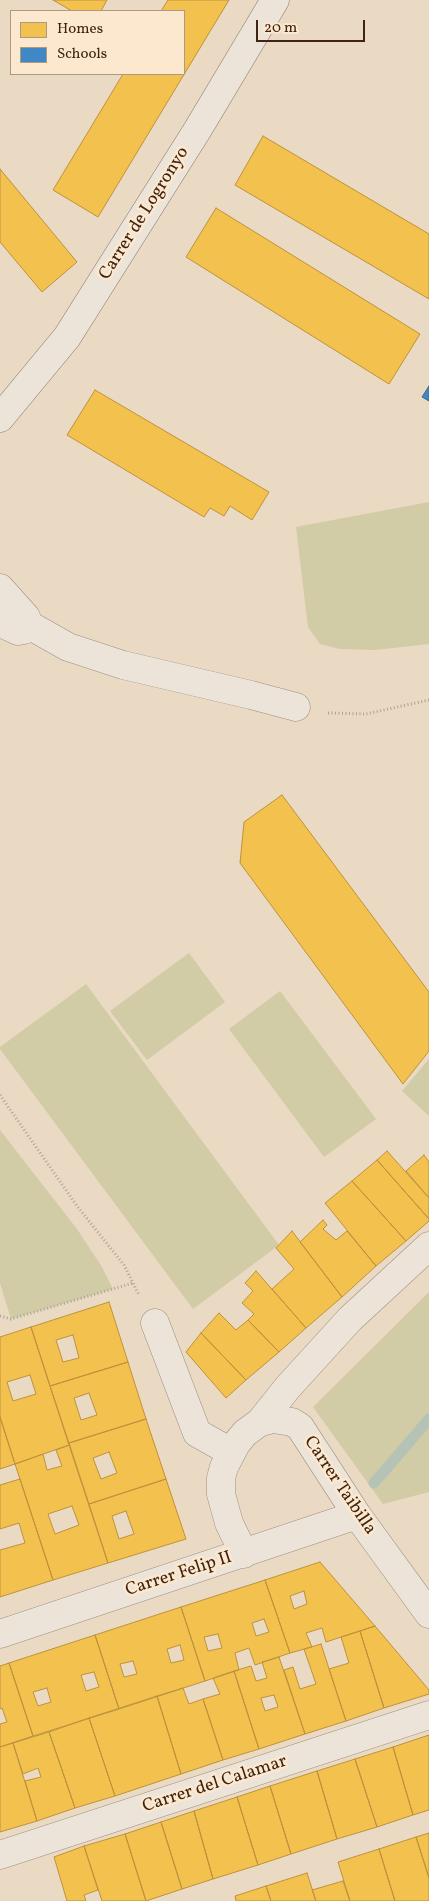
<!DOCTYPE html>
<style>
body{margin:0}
#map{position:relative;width:429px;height:1901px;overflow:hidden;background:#ead9c3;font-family:Vollkorn,serif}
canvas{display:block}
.legend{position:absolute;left:10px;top:10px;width:175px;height:65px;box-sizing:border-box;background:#fbe8ce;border:1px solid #b09983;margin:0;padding:6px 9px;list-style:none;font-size:15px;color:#402312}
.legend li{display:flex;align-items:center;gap:10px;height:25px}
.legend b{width:25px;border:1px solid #b09983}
.scale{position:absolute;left:256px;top:20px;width:109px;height:22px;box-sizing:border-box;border:2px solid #402312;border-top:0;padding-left:6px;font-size:15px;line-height:18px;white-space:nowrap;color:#402312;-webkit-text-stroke:4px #fbe8ce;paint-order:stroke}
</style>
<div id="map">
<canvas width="429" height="1901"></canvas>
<ul class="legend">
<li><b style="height:14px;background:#f2c14e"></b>Homes</li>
<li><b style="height:14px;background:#3f88c5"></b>Schools</li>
</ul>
<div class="scale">20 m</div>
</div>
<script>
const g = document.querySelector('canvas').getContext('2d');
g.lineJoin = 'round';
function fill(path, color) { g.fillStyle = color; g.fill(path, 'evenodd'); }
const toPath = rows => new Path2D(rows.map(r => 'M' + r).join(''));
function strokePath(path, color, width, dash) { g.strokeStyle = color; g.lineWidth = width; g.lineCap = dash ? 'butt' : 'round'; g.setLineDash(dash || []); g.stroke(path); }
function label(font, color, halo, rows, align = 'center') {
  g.font = font + ' Vollkorn,serif'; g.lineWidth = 5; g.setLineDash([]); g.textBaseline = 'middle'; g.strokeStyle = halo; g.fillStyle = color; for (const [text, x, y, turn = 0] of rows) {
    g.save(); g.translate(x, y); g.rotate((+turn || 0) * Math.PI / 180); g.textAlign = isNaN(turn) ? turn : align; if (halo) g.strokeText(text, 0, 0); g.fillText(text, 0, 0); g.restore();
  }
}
const green = toPath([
 [429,502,429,644,375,650,340,649,320,644,308,627,296,527],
 [189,953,225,1002,147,1060,110,1011],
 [86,984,279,1245,193,1309,0,1049,0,1047],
 [280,991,376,1119,324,1157,229,1029],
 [429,1059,429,1116,402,1091],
 [0,1130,77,1229,102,1267,113,1289,11,1319,0,1283],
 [429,1292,429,1492,383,1504,313,1407]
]);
const homes = toPath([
 [53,0,107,0,101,11,72,11,53,0],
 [168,0,229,0,98,217,53,190,123,74,184,74,184,11,161,11,168,0],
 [263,136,429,234,429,299,235,185,263,136],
 [0,169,77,262,42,292,0,242,0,169],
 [216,208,420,334,389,384,186,257,216,208],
 [95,390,269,492,252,520,230,506,224,516,210,508,204,517,67,435,95,390],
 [282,795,429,992,429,1051,403,1084,240,863,244,822,282,795],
 [387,1151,429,1198,429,1219,377,1160,387,1151],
 [424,1155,429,1162,429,1198,406,1171,424,1155],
 [377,1160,429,1219,429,1221,406,1241,352,1181,377,1160],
 [352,1181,406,1241,376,1266,325,1203,352,1181],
 [323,1220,327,1225,323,1229,336,1240,347,1231,376,1266,342,1297,300,1242,323,1220],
 [292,1231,342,1297,306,1328,272,1289,294,1269,276,1248,292,1231],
 [256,1271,306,1328,279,1352,248,1320,254,1314,242,1303,253,1291,245,1283,256,1271],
 [109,1302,128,1362,50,1386,31,1327,109,1302],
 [73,1335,79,1358,63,1362,56,1340,73,1335],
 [219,1313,236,1330,248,1320,279,1352,246,1380,201,1333,219,1313],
 [31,1327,69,1445,15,1464,0,1417,0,1337,31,1327],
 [30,1375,36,1394,13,1401,7,1382,30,1375],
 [201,1333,246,1380,226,1398,186,1352,201,1333],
 [128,1362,146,1419,69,1443,50,1386,128,1362],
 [89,1393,97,1415,81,1420,74,1398,89,1393],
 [0,1417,15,1464,0,1469,0,1417],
 [146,1419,166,1479,89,1504,69,1443,146,1419],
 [109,1452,117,1473,101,1479,93,1458,109,1452],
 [69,1445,108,1563,53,1580,15,1464,43,1454,47,1470,62,1466,56,1450,69,1445],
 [72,1506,79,1525,55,1534,48,1514,72,1506],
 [20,1479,53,1580,0,1597,0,1550,25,1543,19,1523,0,1529,0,1485,20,1479],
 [166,1479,186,1539,108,1563,89,1504,166,1479],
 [126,1511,134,1534,119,1539,112,1516,126,1511],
 [320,1562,375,1626,326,1642,322,1628,306,1633,312,1647,290,1653,265,1580,320,1562],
 [304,1591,307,1604,294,1609,290,1596,304,1591],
 [265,1580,290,1653,255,1665,249,1648,235,1653,239,1670,205,1681,181,1607,265,1580],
 [264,1619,269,1632,256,1636,252,1623,264,1619],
 [218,1634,222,1648,208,1651,204,1637,218,1634],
 [181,1607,205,1681,119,1709,95,1635,181,1607],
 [180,1645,184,1660,171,1663,167,1649,180,1645],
 [133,1661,137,1674,124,1677,120,1664,133,1661],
 [375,1626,429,1690,429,1694,384,1708,360,1631,375,1626],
 [360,1631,384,1708,346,1721,329,1669,349,1663,341,1637,360,1631],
 [95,1635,119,1709,33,1736,9,1663,95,1635],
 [94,1672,99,1687,86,1691,81,1675,94,1672],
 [47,1688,51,1702,38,1706,33,1692,47,1688],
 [321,1644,346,1721,305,1734,284,1670,293,1667,300,1689,316,1684,304,1649,321,1644],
 [279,1657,305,1734,259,1749,234,1671,251,1666,256,1681,267,1678,262,1662,279,1657],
 [274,1695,278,1707,265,1711,261,1698,274,1695],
 [9,1663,33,1736,0,1747,0,1724,7,1722,2,1708,0,1709,0,1666,9,1663],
 [234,1671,259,1749,223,1760,203,1699,220,1694,213,1678,234,1671],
 [183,1688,189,1704,203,1699,223,1760,181,1774,157,1696,183,1688],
 [157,1696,181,1774,115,1796,89,1718,157,1696],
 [89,1718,115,1796,75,1808,49,1732,89,1718],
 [49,1732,75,1808,37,1821,25,1781,41,1777,38,1768,23,1774,13,1743,49,1732],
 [429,1735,429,1810,413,1815,393,1747,429,1735],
 [13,1743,37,1821,0,1832,0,1747,13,1743],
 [393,1747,413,1815,377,1827,355,1759,393,1747],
 [355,1759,377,1827,337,1839,317,1771,355,1759],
 [317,1771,337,1839,291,1854,270,1786,317,1771],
 [270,1786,291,1854,258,1865,237,1797,270,1786],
 [237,1797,258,1865,213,1879,194,1811,237,1797],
 [194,1811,213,1879,182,1889,161,1822,194,1811],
 [161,1822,182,1889,146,1901,125,1834,161,1822],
 [429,1833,429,1878,416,1837,429,1833],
 [125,1834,146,1901,102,1901,84,1846,125,1834],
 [416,1837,429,1878,429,1901,395,1901,379,1849,416,1837],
 [84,1846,98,1890,84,1895,86,1901,67,1901,54,1857,84,1846],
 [379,1849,395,1901,350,1901,338,1862,379,1849],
 [307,1873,316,1901,271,1901,266,1886,307,1873],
 [343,1881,350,1901,316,1901,312,1890,343,1881],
 [266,1886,271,1901,236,1901,235,1896,266,1886]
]);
const schools = toPath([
 [429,386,429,401,422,397,429,386]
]);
const stream = toPath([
 [374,1483,429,1419]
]);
const path = toPath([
 [328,713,366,714,429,700],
 [0,1095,77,1206,124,1265,139,1295],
 [0,1316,11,1319,133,1283]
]);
const street = toPath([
 [0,588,26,617,29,625,68,647,123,665,251,695,296,707],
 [0,623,18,631,24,630,29,625],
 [155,1323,197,1433,231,1452],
 [260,1422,288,1387,350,1319,429,1246],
 [244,1554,229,1523,221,1494,221,1478,224,1467,236,1444,245,1433,260,1422,273,1419,292,1422,300,1427,357,1515,429,1614],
 [0,1634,357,1515],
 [0,1855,429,1715]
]);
const secondary = toPath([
 [0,418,67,337,198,129,275,0]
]);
const streetNames = [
 ["Carrer de Logronyo",145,214,-58],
 ["Carrer Taibilla",339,1486,56],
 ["Carrer Felip II",179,1575,-18],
 ["Carrer del Calamar",215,1785,-18]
];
fill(green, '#d1cba6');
fill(homes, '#f2c14e');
strokePath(homes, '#bd923c', 1);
fill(schools, '#3f88c5');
strokePath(schools, '#3f6a8f', 1);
strokePath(stream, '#b5c3b7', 11);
strokePath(street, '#9c8f81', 29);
strokePath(secondary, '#84776a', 29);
strokePath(path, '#aca399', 3, [1, 2.5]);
strokePath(street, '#ece4d9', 28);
strokePath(secondary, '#ece4d9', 28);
label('18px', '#402312', '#fbe8ce', streetNames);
</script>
